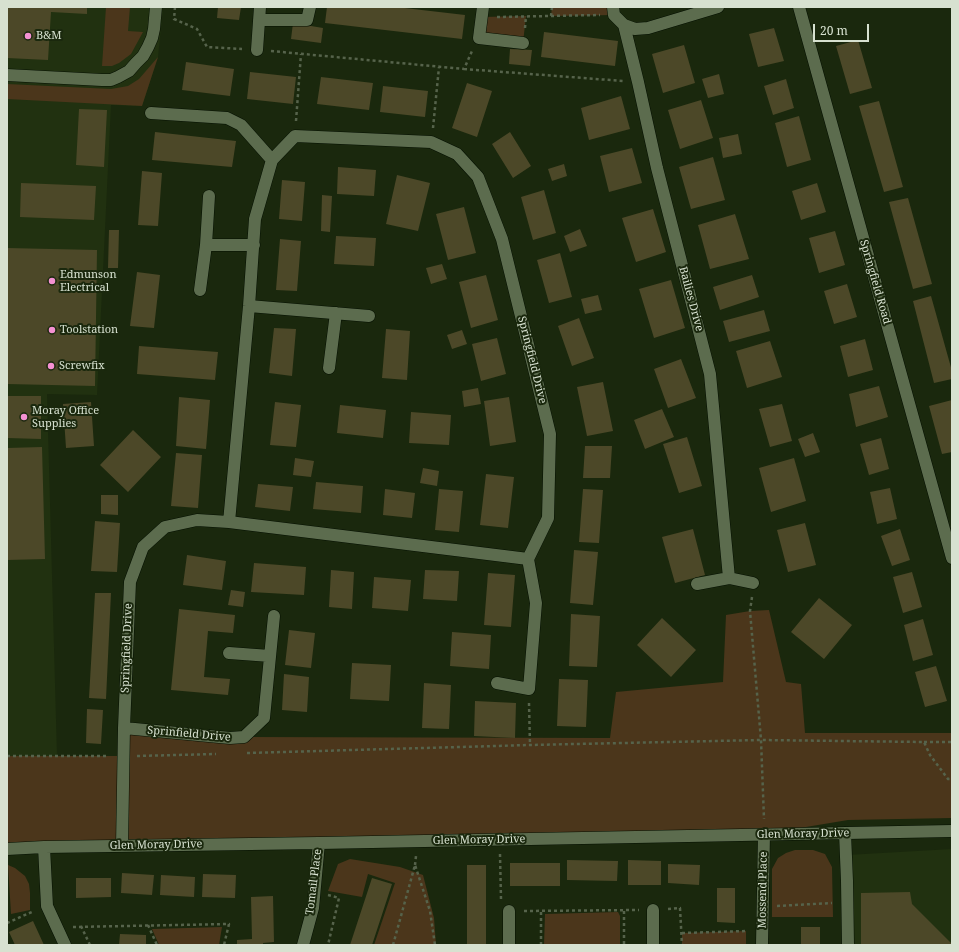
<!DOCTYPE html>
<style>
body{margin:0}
#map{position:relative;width:959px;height:952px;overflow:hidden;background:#1a280d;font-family:"Noto Serif",serif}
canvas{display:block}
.frame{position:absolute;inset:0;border:8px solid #d7e1d0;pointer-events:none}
.scale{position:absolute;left:813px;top:24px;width:56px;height:18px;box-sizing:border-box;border:2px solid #d7e1d0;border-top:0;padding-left:5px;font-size:12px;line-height:14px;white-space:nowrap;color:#d7e1d0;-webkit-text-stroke:3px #1a280d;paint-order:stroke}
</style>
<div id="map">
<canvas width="959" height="952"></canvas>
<div class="frame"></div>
<div class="scale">20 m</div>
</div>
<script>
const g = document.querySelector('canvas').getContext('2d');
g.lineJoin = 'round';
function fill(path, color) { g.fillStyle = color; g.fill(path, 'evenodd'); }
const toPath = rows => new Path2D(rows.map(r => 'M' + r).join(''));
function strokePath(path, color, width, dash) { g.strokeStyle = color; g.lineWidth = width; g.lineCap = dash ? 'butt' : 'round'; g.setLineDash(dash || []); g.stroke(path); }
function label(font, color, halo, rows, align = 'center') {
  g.font = font + ' "Noto Serif",serif'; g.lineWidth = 4; g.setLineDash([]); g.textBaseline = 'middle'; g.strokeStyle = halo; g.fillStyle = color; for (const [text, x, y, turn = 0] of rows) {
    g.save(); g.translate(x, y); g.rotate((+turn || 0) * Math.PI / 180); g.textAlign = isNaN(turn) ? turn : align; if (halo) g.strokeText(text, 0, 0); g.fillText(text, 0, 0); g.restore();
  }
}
const built = toPath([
 [7,7,163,7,158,57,142,106,111,105,97,395,47,394,57,756,7,756],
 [952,849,952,945,845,945,847,855]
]);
const green = toPath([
 [106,7,130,7,128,31,143,32,131,54,119,63,112,66,102,66],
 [552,7,613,7,614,15,551,16],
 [526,16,523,43,479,38,482,17],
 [158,57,142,106,7,99,7,84,111,89,128,86,139,79],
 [769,610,786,682,801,684,805,733,952,733,952,818,848,820,764,834,7,849,7,756,123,756,124,728,244,737,610,738,616,692,723,682,726,615,750,611],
 [795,850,813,850,825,854,832,867,833,917,772,917,772,869,778,858,786,853],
 [350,859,400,867,423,875,434,918,436,945,374,945,395,883,368,874,362,897,328,891,338,864],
 [8,865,15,868,25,876,29,884,30,893,30,910,11,914],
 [618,912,620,916,620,945,544,945,545,914],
 [222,927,219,945,159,945,152,929],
 [746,931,746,945,682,945,682,933]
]);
const building = toPath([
 [7,7,87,7,87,14,51,12,48,60,7,58],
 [218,7,241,7,239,20,217,18],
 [327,7,396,7,465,15,462,39,325,23],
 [293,23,323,28,321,43,291,39],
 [774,28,784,61,758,67,749,34],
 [544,32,618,41,615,66,541,57],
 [858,40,872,88,850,94,836,46],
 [684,45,695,83,663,93,652,54],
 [510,49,532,50,530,66,509,64],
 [186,62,234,69,230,96,182,90],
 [250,72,296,77,293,104,247,99],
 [719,74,724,94,708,98,702,79],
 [321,77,373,83,369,110,317,104],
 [786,79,794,108,773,115,764,86],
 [467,83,492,91,477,137,452,128],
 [383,86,428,91,425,117,380,112],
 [621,96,630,129,589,140,581,108],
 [701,100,713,138,680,149,668,110],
 [879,101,903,187,884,192,859,106],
 [79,109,107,110,104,167,76,165],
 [799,116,811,160,787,167,775,123],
 [155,132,236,141,232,167,152,160],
 [510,132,531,166,513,178,492,144],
 [738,134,742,154,723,158,719,138],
 [632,148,642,183,609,192,600,156],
 [713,157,725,200,691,209,679,167],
 [564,164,567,176,552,181,548,169],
 [338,167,376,170,374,196,337,194],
 [142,171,162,173,158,226,138,225],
 [397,175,430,183,418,231,386,224],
 [282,180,305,182,302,221,279,219],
 [21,183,96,186,94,220,20,217],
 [817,183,826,212,801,220,792,191],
 [544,190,556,233,533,240,521,197],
 [322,195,332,196,330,232,321,231],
 [908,198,932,284,913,289,889,202],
 [464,207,476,253,448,260,436,214],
 [653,209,666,252,636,262,622,218],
 [735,214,749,259,710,269,698,225],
 [580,229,587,246,570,252,564,236],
 [109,230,119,230,118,268,108,268],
 [835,231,845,265,819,273,809,238],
 [336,236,376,238,374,266,334,264],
 [280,239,301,241,297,291,276,290],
 [7,248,97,250,95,386,7,384],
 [560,253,572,297,549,303,537,260],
 [442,264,447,279,431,284,426,268],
 [137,272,160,275,154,328,130,326],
 [486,275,498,320,471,328,459,282],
 [752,275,759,297,720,310,713,287],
 [671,280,685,328,654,338,639,289],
 [847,284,857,317,834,324,824,291],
 [598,295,602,310,585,314,581,299],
 [931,296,952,371,952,379,934,383,913,301],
 [764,310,770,331,729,342,723,321],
 [579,318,594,358,572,366,558,326],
 [274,328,296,329,292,376,269,373],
 [386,329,410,331,407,380,382,378],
 [462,330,467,344,452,349,447,335],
 [497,338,506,374,481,381,472,344],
 [865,339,873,370,848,377,840,346],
 [770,341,782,377,747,388,736,351],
 [139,346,218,352,215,380,137,374],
 [681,359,696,398,668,408,654,369],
 [603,382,613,431,587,436,577,387],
 [879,386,888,417,856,427,849,394],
 [478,388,481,404,464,407,462,391],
 [7,396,41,396,41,439,7,438],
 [179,397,210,400,206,449,176,446],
 [509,397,516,442,490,446,484,401],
 [952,400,952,452,942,454,929,406],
 [91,402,94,446,66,448,63,404],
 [275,402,301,405,296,447,270,445],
 [782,404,792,441,770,447,759,409],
 [340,405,386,410,383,438,337,433],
 [662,409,674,437,645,449,634,420],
 [411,412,451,415,449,445,409,443],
 [133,430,161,457,128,492,100,465],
 [813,433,820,452,805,457,798,439],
 [687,437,702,486,679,493,663,444],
 [881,438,889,469,869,475,860,444],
 [585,446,612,446,610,478,583,478],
 [42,447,45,559,7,560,7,448],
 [176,453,202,455,198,508,171,506],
 [295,458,314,461,311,477,293,475],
 [794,458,806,501,771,512,759,468],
 [423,468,439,471,437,486,420,483],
 [486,474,514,477,508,528,480,525],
 [316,482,363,486,361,513,313,509],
 [258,484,293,487,290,511,255,507],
 [890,488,897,519,877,524,870,492],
 [385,489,415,493,412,518,383,515],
 [439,489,463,491,459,532,435,530],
 [583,489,603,490,599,543,579,542],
 [101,495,118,495,118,515,101,514],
 [95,521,120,523,117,572,91,571],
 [805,523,816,565,788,572,777,530],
 [693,529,705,575,675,583,662,537],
 [900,529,910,560,892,566,881,536],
 [574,550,598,552,593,605,570,603],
 [187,555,226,561,222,590,183,585],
 [254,563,306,567,304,595,251,592],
 [331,570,354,572,352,609,329,607],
 [425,570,459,571,457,601,423,599],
 [912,572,922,607,903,613,893,577],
 [488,573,515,575,511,627,484,625],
 [374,577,411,580,408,611,372,608],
 [231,590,245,592,243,607,228,605],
 [95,593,111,593,106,699,89,698],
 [819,598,852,625,824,659,791,632],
 [179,609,235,615,233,633,208,631,204,677,230,679,228,695,171,690],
 [571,614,600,616,597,667,569,666],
 [662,618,696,650,671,677,637,645],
 [923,619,933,655,913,661,904,625],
 [289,630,315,633,311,668,285,665],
 [452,632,491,635,489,669,450,666],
 [352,663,391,665,389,701,350,699],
 [936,666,947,701,925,707,915,672],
 [284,674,309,677,307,712,282,710],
 [559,679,588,680,586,727,557,726],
 [424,683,451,685,449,729,422,728],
 [475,701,516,703,515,738,474,736],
 [87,709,103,710,101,744,86,743],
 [567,860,618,861,617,881,567,880],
 [628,860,661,861,661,885,628,885],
 [510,863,560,863,560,886,510,886],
 [668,864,700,865,699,885,668,883],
 [467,865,486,865,486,945,467,945],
 [122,873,154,875,152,895,121,893],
 [203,874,236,875,235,898,202,897],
 [161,875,195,877,194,897,160,895],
 [76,878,111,878,111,897,76,898],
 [372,878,392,884,372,945,350,945],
 [717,888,735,888,735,923,717,922],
 [910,892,912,904,952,944,952,945,861,945,861,893],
 [273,896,274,942,263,943,263,945,237,945,237,940,252,939,251,897],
 [33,921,44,945,15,945,9,932],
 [801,927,820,927,820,945,801,945],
 [120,934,146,935,146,945,119,945]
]);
const path = toPath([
 [175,7,174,19,197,29,207,47,242,49],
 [551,16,552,7],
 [497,17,600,15],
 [525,28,526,16],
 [271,51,464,69,472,51],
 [464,69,623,81],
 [296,121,301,54],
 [433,128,439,67],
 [752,597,750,611,761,740,764,819],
 [529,703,530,745],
 [924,742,952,742],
 [247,753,530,745,761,740,924,742,930,755,948,779,952,779],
 [7,756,108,756],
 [137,756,216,754],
 [500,854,501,899],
 [415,865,416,856],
 [328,895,339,898,328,945],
 [777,906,832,903],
 [668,909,680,908,682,945],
 [524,911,639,910],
 [624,911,624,945],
 [7,923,34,911],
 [148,925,157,945],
 [81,926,90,945],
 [73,927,229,924,224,945],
 [682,933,747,931],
 [393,945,415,865,430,911,435,945],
 [541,945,541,911]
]);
const minor = toPath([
 [483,7,479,38,523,43],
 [613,7,614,15,624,25,635,29,648,28,718,7],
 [799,7,952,558],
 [259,20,307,20,310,7],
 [624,25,638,82,657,168,710,374,729,578,753,583],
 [257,50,260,7],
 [7,75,102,80,111,80,118,77,129,71,136,63,143,56,148,47,152,38,154,29,156,7],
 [151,113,227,118,241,125,272,160],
 [206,245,209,196],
 [200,290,206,245,254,245],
 [249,306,369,316],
 [329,368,336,313],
 [697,584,729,578],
 [229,653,270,656],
 [497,683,529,689,536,603,528,559],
 [124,728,230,738,244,737,264,718,274,616],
 [845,833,847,881,848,945],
 [122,846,124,728,130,582,143,547,165,527,197,520,229,522,528,559,548,518,550,434,502,239,478,177,457,154,431,142,295,136,272,160,255,219,249,306,229,522],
 [44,847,47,906,65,945],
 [7,849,44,847,319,843,952,831],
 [653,910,653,945],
 [509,911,509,945],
 [303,945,313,908,319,843],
 [762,945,764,834]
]);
const markers = [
 [28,36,4,"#f591d2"],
 [52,281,4,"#f591d2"],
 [52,330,4,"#f591d2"],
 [51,366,4,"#f591d2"],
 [24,417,4,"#f591d2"]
];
const poiNames = [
 ["B&M",36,36],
 ["Edmunson",60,275],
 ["Electrical",60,288],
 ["Toolstation",60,330],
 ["Screwfix",59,366],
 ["Moray Office",32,411],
 ["Supplies",32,424]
];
const streetNames = [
 ["Springfield Road",875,282,74],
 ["Bailies Drive",691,299,75],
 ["Springfield Drive",532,360,76],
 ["Springfield Drive",127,648,-88],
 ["Sprinfield Drive",189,734,5],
 ["Glen Moray Drive",803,834,-1],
 ["Glen Moray Drive",479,840,-1],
 ["Glen Moray Drive",156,845,-1],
 ["Tomail Place",314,882,-83],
 ["Mossend Place",763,890,-89]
];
fill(built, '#213110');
fill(green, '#4b361b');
fill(building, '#4c4828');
strokePath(minor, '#051000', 13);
strokePath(path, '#56634b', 2.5, [3, 3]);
strokePath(minor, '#5c6c4e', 12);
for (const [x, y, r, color] of markers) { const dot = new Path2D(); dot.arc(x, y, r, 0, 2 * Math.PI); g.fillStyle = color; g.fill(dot); strokePath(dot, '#1a280d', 1.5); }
label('11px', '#d7e1d0', '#1a280d', poiNames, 'left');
label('11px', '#d7e1d0', '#1a280d', streetNames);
</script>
